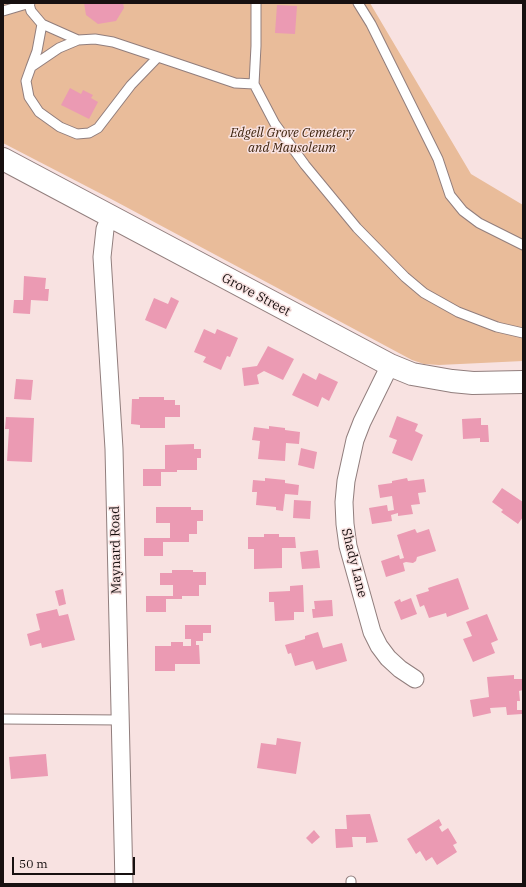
<!DOCTYPE html>
<style>
body{margin:0}
#map{position:relative;width:526px;height:887px;overflow:hidden;background:#f8e2e1;font-family:"IBM Plex Serif",serif}
canvas{display:block}
.frame{position:absolute;inset:0;border:4px solid #171010;pointer-events:none}
.scale{position:absolute;left:12px;top:857px;width:123px;height:18px;box-sizing:border-box;border:2px solid #171010;border-top:0;padding-left:5px;font-size:12px;line-height:14px;white-space:nowrap;color:#171010;-webkit-text-stroke:3px #f8e2e1;paint-order:stroke}
</style>
<div id="map">
<canvas width="526" height="887"></canvas>
<div class="frame"></div>
<div class="scale">50 m</div>
</div>
<script>
const g = document.querySelector('canvas').getContext('2d');
g.lineJoin = 'round';
function fill(path, color) { g.fillStyle = color; g.fill(path, 'evenodd'); }
const toPath = rows => new Path2D(rows.map(r => 'M' + r).join(''));
function strokePath(path, color, width, dash) { g.strokeStyle = color; g.lineWidth = width; g.lineCap = dash ? 'butt' : 'round'; g.setLineDash(dash || []); g.stroke(path); }
function label(font, color, halo, rows, align = 'center') {
  g.font = font + ' "IBM Plex Serif",serif'; g.lineWidth = 3; g.setLineDash([]); g.textBaseline = 'middle'; g.strokeStyle = halo; g.fillStyle = color; for (const [text, x, y, turn = 0] of rows) {
    g.save(); g.translate(x, y); g.rotate((+turn || 0) * Math.PI / 180); g.textAlign = isNaN(turn) ? turn : align; if (halo) g.strokeText(text, 0, 0); g.fillText(text, 0, 0); g.restore();
  }
}
const green = toPath([
 [3,3,370,3,471,174,523,205,523,361,439,365,424,364,412,360,113,200,3,143]
]);
const building = toPath([
 [84,3,123,3,124,8,116,21,98,24,86,15],
 [277,5,297,6,295,34,275,33],
 [70,88,81,94,83,90,93,95,91,98,98,102,89,119,61,105],
 [24,276,46,278,45,289,49,289,48,301,31,300,30,314,13,313,14,300,23,300],
 [171,297,179,301,166,329,145,320,154,298,168,304],
 [204,329,215,334,217,329,238,338,230,357,227,356,221,370,203,362,206,357,194,352],
 [268,346,294,359,283,380,264,371,257,375,259,384,244,386,242,368,257,366],
 [303,373,316,380,319,373,338,382,329,401,322,397,318,407,292,395],
 [16,379,33,380,31,400,14,399],
 [139,397,164,397,164,400,175,400,175,405,180,405,180,417,165,417,165,428,140,428,140,425,131,424,132,399,139,399],
 [397,416,418,424,415,431,423,435,412,461,392,453,397,440,389,437],
 [6,417,34,418,32,462,7,461,9,429,5,429],
 [481,418,481,425,488,425,489,442,480,442,480,438,463,439,462,419],
 [269,426,285,428,285,430,300,432,299,444,286,443,285,461,258,459,260,441,252,440,254,427,269,429],
 [194,444,194,449,201,449,201,458,197,458,197,470,177,470,177,472,161,472,161,486,143,486,143,469,165,469,165,445],
 [301,448,317,452,314,469,298,465],
 [265,478,285,480,285,483,299,485,298,495,285,494,283,511,276,510,276,507,256,505,257,492,252,492,253,480,265,481],
 [407,478,408,481,424,479,426,492,418,493,420,504,411,505,413,514,398,516,398,513,391,515,392,521,372,524,369,508,387,505,388,511,394,510,392,496,380,498,378,485,392,483,392,481],
 [502,488,523,502,523,517,518,524,501,512,503,510,492,502],
 [294,500,311,501,310,519,293,518],
 [156,507,191,507,191,510,203,510,203,521,197,521,197,534,189,534,189,542,163,542,163,556,144,556,144,538,170,538,170,523,156,523],
 [415,529,417,533,429,529,436,551,417,557,416,561,413,563,406,562,403,563,405,571,386,577,381,561,399,555,400,559,404,558,397,535],
 [264,534,279,534,279,537,295,537,296,548,282,548,282,568,254,569,254,549,248,549,248,537,264,537],
 [318,550,320,568,302,569,300,552],
 [172,570,193,570,193,572,206,572,206,585,199,585,199,596,182,596,182,599,166,599,166,612,146,612,146,596,173,596,173,585,160,585,160,573,172,573],
 [458,578,469,609,447,617,446,613,429,618,424,605,420,607,416,595,429,591,428,588],
 [303,585,304,612,294,612,294,620,275,621,274,602,269,602,269,592,290,591,290,586],
 [63,589,66,604,59,606,55,591],
 [411,598,417,614,401,620,394,602,400,599,401,602],
 [332,600,333,616,313,618,312,609,315,609,314,601],
 [57,609,59,616,68,614,75,640,42,648,41,643,30,646,27,634,40,630,36,614],
 [487,614,498,640,491,643,495,653,473,662,463,639,472,636,466,622],
 [185,625,211,625,211,633,203,633,203,641,196,641,196,645,199,645,200,664,175,664,175,671,155,671,155,646,171,646,171,642,183,642,183,646,191,646,191,639,185,639],
 [318,632,323,648,342,643,347,661,316,670,313,661,295,666,291,653,288,654,285,645,305,639,305,636],
 [514,675,514,679,523,679,523,690,519,691,520,701,517,701,517,710,522,710,522,714,507,715,506,707,490,708,491,713,473,717,470,700,489,697,487,677],
 [277,738,301,742,296,774,257,768,261,743,276,745],
 [46,754,48,776,11,779,9,757],
 [370,814,378,842,366,843,366,837,352,837,353,847,336,848,335,829,347,829,346,815],
 [439,819,442,825,439,827,442,832,448,828,457,843,453,845,457,852,437,865,432,857,426,861,420,851,416,854,407,839],
 [314,830,320,837,312,844,306,838]
]);
const lane = toPath([
 [358,3,371,24,438,159,450,195,463,211,479,223,523,245],
 [29,4,31,11,42,24,78,40,59,48,31,67,26,81,29,97,39,112,60,127,77,134,89,133,98,128,131,85,158,57,113,42,95,39,78,40],
 [3,11,30,3],
 [158,57,235,83,254,84,256,46,256,3],
 [31,67,37,51,42,24],
 [254,84,275,124,305,165,357,228,405,277,424,293,458,312,497,327,523,333],
 [3,719,119,720],
 [351,881,351,884]
]);
const street = toPath([
 [110,217,105,229,102,257,114,449,124,884],
 [390,365,362,422,355,440,346,481,344,502,345,524,348,546,372,632,379,646,388,658,400,669,415,679]
]);
const secondary = toPath([
 [3,159,390,365,412,374,452,381,473,383,523,382]
]);
const parkNames = [
 ["Edgell Grove Cemetery",292,133],
 ["and Mausoleum",292,148]
];
const streetNames = [
 ["Grove Street",256,295,28],
 ["Maynard Road",116,550,-91],
 ["Shady Lane",354,563,76]
];
fill(green, '#e9bc9a');
fill(building, '#eb9ab3');
strokePath(lane, '#917e7d', 11);
strokePath(street, '#917e7d', 19);
strokePath(secondary, '#917e7d', 24);
strokePath(lane, '#fff', 9);
strokePath(street, '#fff', 17);
strokePath(secondary, '#fff', 22);
label('italic 13px', '#3d230d', '#f8e2e1', parkNames);
label('13px', '#171010', '#f8e2e1', streetNames);
</script>
